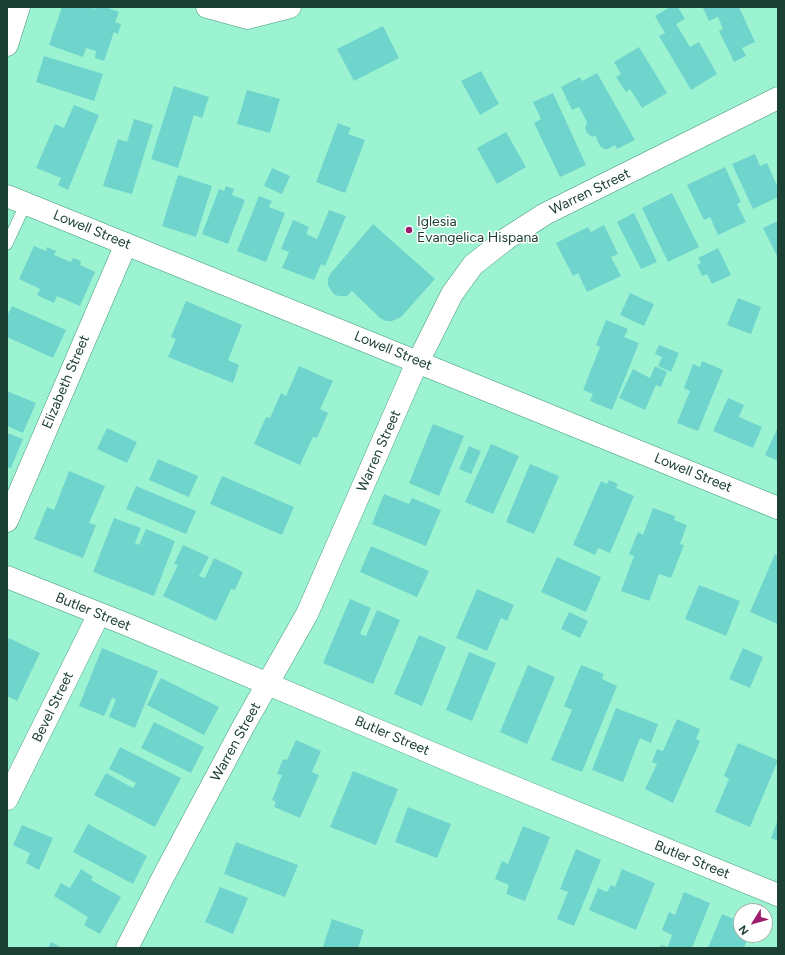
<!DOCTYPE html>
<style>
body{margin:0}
#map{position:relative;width:785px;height:955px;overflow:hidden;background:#9cf3d2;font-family:Figtree,sans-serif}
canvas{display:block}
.frame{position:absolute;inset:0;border:8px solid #1c4134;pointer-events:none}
.north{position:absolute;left:733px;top:903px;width:40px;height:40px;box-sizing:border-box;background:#fff;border:1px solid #a4b3ae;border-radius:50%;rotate:233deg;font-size:11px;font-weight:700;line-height:16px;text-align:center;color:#1c4134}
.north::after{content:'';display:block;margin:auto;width:14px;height:18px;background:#9e1b6e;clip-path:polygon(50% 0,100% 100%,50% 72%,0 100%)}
</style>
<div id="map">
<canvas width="785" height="955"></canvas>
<div class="frame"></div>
<div class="north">N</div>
</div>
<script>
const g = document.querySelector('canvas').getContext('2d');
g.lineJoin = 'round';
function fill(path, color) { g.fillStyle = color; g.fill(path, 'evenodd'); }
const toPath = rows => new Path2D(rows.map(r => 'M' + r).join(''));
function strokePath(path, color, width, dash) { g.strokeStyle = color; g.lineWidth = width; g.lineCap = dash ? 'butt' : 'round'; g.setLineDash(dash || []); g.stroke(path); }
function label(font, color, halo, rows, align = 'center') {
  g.font = font + ' Figtree,sans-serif'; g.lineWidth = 3; g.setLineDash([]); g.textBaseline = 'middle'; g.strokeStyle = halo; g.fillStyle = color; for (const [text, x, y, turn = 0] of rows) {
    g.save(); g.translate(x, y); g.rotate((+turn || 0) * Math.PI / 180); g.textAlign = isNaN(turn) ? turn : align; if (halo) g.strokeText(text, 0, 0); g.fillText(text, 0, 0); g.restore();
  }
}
const building = toPath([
 [62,7,91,7,95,9,96,7,105,7,119,12,115,22,121,24,118,34,114,32,104,61,95,58,96,51,86,48,83,57,49,45],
 [670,7,678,7,685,19,676,24,690,47,699,42,717,74,691,90,659,36,665,33,655,16],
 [706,7,739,7,755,42,742,48,746,56,734,62,719,31,723,29,718,17,709,21,703,8],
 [383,26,399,58,354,81,337,49],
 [639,47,667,93,642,108,630,89,626,92,616,77,621,74,614,62],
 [44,56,103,74,94,101,36,82],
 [481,71,499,104,480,115,461,81],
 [597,73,635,140,617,149,615,145,608,149,604,149,600,146,595,135,592,137,587,133,585,128,587,122,579,107,572,110,561,87,580,77,582,81],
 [174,86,209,97,202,118,194,115,178,168,151,159],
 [247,90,280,99,270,133,237,124],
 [553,93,586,165,560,177,534,123,541,119,533,102],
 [74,105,99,115,68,190,58,185,61,178,36,168,55,124,64,128],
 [134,119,153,125,132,194,103,186,118,139,127,142],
 [338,123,351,128,348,134,365,140,345,193,316,182],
 [506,132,526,167,497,184,477,148],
 [755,154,760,166,767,163,778,188,778,197,753,209,732,164],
 [725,167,741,202,737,204,746,222,718,235,710,217,704,220,687,185],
 [272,168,290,176,282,194,264,186],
 [178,175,212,186,196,237,162,226],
 [226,186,234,189,232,195,245,200,228,244,202,234,219,189,224,191],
 [672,193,699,247,668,262,642,208],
 [259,196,272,201,269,207,285,213,266,262,237,251],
 [329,210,346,216,325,266,321,264,314,280,282,268,289,252,281,249,293,220,309,227,306,234,317,239],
 [634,213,657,262,641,269,617,222],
 [778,221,778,258,763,228],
 [373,224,435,279,401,317,392,321,386,321,380,318,352,291,347,296,339,296,335,295,332,292,328,285,328,279,330,274],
 [604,225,618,254,611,257,621,276,587,292,578,273,573,276,556,243,588,227,591,232],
 [34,246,46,251,47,247,56,251,54,255,71,262,73,258,81,261,80,265,95,272,80,306,57,296,54,303,37,295,40,289,19,279],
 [718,248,731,275,712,284,707,274,702,276,697,265,701,263,698,258],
 [630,293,654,304,644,326,620,315],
 [738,298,761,307,751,334,727,325],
 [186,301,242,325,228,360,239,365,233,383,168,357,176,339,171,337],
 [12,306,66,330,53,358,7,337,7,316],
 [606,320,628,329,624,337,639,343,612,410,590,401,593,394,583,390,600,347,596,345],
 [659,345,679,353,671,372,658,366,662,357,655,354],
 [702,361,723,370,698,431,677,423,690,391,684,388,693,364,700,367],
 [299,366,333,381,320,409,328,413,317,438,313,437,300,465,254,444,266,417,270,418,281,393,286,396],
 [655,366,667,372,661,387,656,385,645,410,619,398,633,369,650,378],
 [7,391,36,403,23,433,7,426],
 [728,398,744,405,739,417,762,427,753,448,713,431],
 [433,424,464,436,439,496,409,483],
 [778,427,778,461,765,455],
 [107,428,137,442,127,463,97,449],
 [7,433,23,439,11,468,7,467],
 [491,444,519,456,493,514,465,502],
 [469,446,481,451,471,474,459,469],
 [158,459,198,476,189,497,149,480],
 [530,464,559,476,534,534,506,522],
 [69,471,105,486,89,523,96,525,83,558,34,539,47,507,54,510],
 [222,476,294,507,282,535,210,504],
 [609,480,618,484,616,488,634,496,610,553,598,548,595,555,573,545,601,481,607,484],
 [136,486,196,511,186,534,126,509],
 [384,494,409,504,412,498,441,510,426,546,372,524],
 [653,508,675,516,674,520,687,525,680,544,684,545,671,578,659,574,649,601,621,591,634,556,629,554,638,532,643,535],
 [114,518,141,528,135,543,139,545,146,529,175,541,154,596,93,572],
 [183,545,209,557,199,576,205,578,214,558,243,572,235,590,231,589,216,621,163,596,178,565,174,564],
 [371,546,429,571,417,597,360,572],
 [775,554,778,556,778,624,750,612],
 [557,557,601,577,586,612,541,592],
 [699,585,740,601,726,636,685,619],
 [477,589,514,605,507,621,501,618,487,651,456,638],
 [350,599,371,608,360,634,366,636,377,610,400,620,373,684,323,663],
 [569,612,588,621,580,638,561,629],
 [419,635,446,647,422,706,394,694],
 [9,638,40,653,17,701,7,696,7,642],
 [102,648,158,671,135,728,109,717,116,699,112,698,104,716,79,706],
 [743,648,763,657,750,688,729,679],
 [469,652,496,663,472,721,446,710],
 [528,665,555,677,527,744,500,732],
 [581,665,604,674,602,679,617,686,582,772,551,760,572,710,564,706],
 [161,678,219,707,204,735,147,705],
 [616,708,658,724,651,743,640,738,623,782,592,770],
 [677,719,700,729,696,739,700,741,673,803,645,789,657,764,652,762,657,749,663,751],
 [154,722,204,747,191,773,141,748],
 [296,740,321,751,312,772,319,775,300,818,274,807,276,802,272,800,282,775,277,774,283,759,287,760],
 [738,743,778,760,750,827,715,812,729,779,724,776],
 [120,747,181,778,155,827,94,795,106,773,133,788,136,783,109,769],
 [353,771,398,789,376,845,330,827],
 [408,807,451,824,437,858,395,842],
 [778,819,778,841,771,838],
 [88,824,147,856,133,884,73,852],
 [22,825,53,838,39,870,26,863,30,853,13,845],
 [523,826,550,837,525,901,506,894,509,885,495,879,502,861,508,864],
 [236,842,298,865,285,897,224,874],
 [576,849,601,860,574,926,557,919,568,892,560,889],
 [81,869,93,877,91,880,121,897,100,934,84,925,88,917,54,896,61,883,70,888],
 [622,869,655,883,636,930,589,910,598,888,607,892,611,885,615,887],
 [220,887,248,898,233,934,205,922],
 [684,892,710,903,692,948,660,948,661,945,668,947,672,935,662,930,669,912,675,915],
 [722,914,741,922,741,935,749,935,744,948,708,948],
 [332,919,364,930,358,948,326,948,323,947],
 [51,942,62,948,48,948]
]);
const lane = toPath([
 [7,244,26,203]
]);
const street = toPath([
 [207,7,247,18,290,7],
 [7,45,19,7],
 [7,521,126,244],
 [7,577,128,625,467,768,778,895],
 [7,799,99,614],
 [127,948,162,879,243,727,307,614,412,374,452,294,473,265,506,239,545,214,778,98]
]);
const secondary = toPath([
 [7,196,778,508]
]);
const markers = [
 [409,230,4,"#9e1b6e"]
];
const streetNames = [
 ["Warren Street",590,192,-26],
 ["Lowell Street",92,230,22],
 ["Lowell Street",393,351,22],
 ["Elizabeth Street",66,382,-67],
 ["Warren Street",379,451,-66],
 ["Lowell Street",693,473,22],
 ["Butler Street",93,612,22],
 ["Bevel Street",53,707,-64],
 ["Butler Street",392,736,23],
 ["Warren Street",236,742,-61],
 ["Butler Street",692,860,22]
];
const poiNames = [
 ["Iglesia",417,222],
 ["Evangelica Hispana",417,238]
];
fill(building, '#6fd5cc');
strokePath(lane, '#40987a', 12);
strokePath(street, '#40987a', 23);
strokePath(secondary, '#40987a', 23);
strokePath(lane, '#fff', 11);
strokePath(street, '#fff', 22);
strokePath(secondary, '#fff', 22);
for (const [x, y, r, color] of markers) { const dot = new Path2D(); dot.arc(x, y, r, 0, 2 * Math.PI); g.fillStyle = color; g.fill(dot); strokePath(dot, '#fff', 1.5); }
label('14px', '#1c4134', '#fff', streetNames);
label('14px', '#1c4134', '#fff', poiNames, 'left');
</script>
